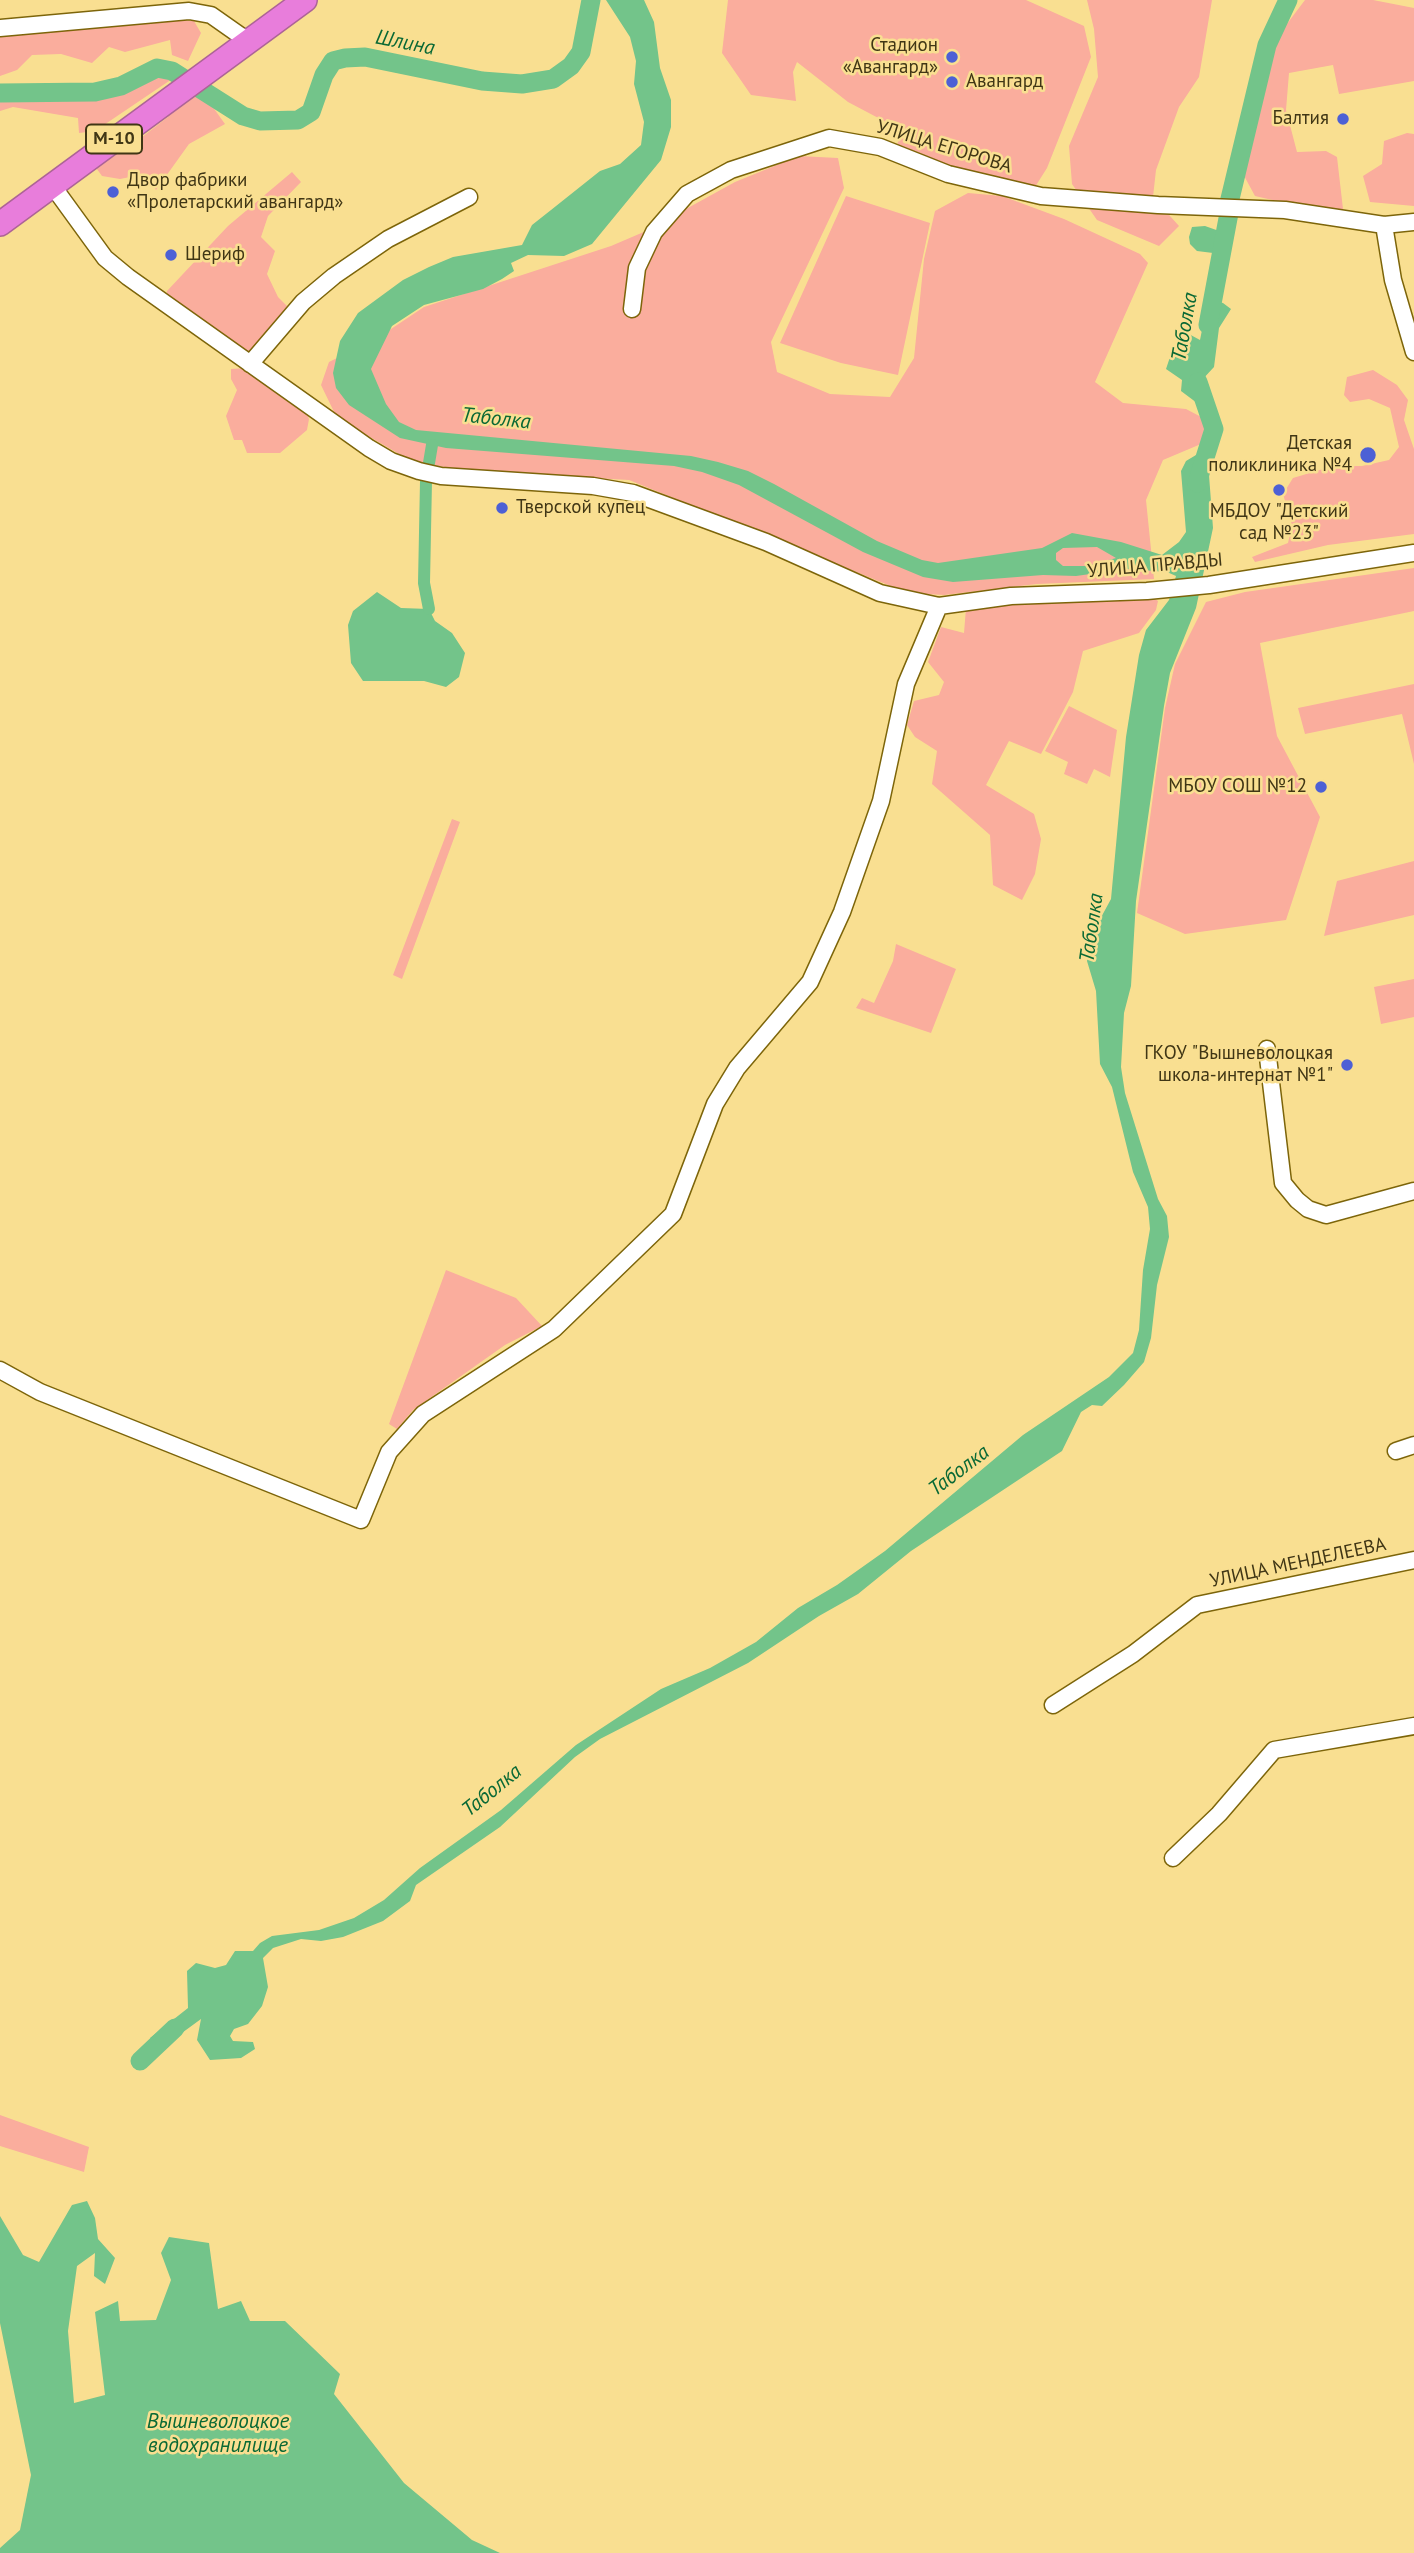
<!DOCTYPE html>
<meta charset="utf-8">
<style>
body{margin:0}
canvas{display:block;background:#f9df91}
</style>
<canvas width="1414" height="2553"></canvas>
<script>
const g = document.querySelector('canvas').getContext('2d');
g.lineJoin = 'round';
function fill(path, color) { g.fillStyle = color; g.fill(path, 'evenodd'); }
const toPath = rows => new Path2D(rows.map(r => 'M' + r).join(''));
function strokePath(path, color, width, dash) { g.strokeStyle = color; g.lineWidth = width; g.lineCap = dash ? 'butt' : 'round'; g.setLineDash(dash || []); g.stroke(path); }
function label(font, color, halo, rows, align = 'center') {
  g.font = font + ' "PT Sans",sans-serif'; g.lineWidth = 5; g.setLineDash([]); g.textBaseline = 'middle'; g.strokeStyle = halo; g.fillStyle = color; for (const [text, x, y, turn = 0] of rows) {
    g.save(); g.translate(x, y); g.rotate((+turn || 0) * Math.PI / 180); g.textAlign = isNaN(turn) ? turn : align; if (halo) g.strokeText(text, 0, 0); g.fillText(text, 0, 0); g.restore();
  }
}
const green = toPath([
 [728,0,1026,0,1084,26,1091,57,1047,168,1035,187,973,180,895,149,903,131,848,102,797,62,793,72,796,101,751,95,722,53],
 [1087,0,1212,0,1199,77,1179,107,1156,170,1153,197,1179,226,1159,246,1097,220,1072,184,1069,146,1098,77,1094,29],
 [1305,0,1373,0,1414,8,1414,81,1339,94,1333,65,1289,73,1286,110,1297,152,1326,151,1337,157,1343,209,1329,213,1255,196,1242,172,1277,37],
 [176,20,194,21,201,33,188,61,172,55,170,40,125,52,109,47,92,63,61,54,32,55,17,70,0,76,0,34],
 [157,71,172,79,95,131,79,133,78,118,13,107,0,111,0,99,112,96],
 [191,91,207,99,225,124,189,144,156,190,145,174,120,179,102,176,94,165,118,146,128,148,168,117,170,105],
 [1407,133,1414,134,1414,206,1370,202,1363,176,1382,164,1384,141],
 [799,156,838,158,844,188,771,342,777,372,830,394,890,397,914,358,924,259,935,211,968,193,1002,196,1064,219,1140,254,1148,263,1095,382,1123,403,1186,409,1207,420,1201,444,1163,460,1146,500,1154,579,1037,584,944,595,908,593,629,480,470,471,413,462,337,418,321,385,329,362,379,337,424,307,611,246,646,231,735,182],
 [292,172,301,182,268,216,261,237,275,251,267,274,278,297,291,310,251,357,166,296,167,291,228,226],
 [846,196,930,223,898,375,841,363,780,343],
 [246,368,306,412,309,419,307,430,280,453,247,453,242,440,234,440,226,416,237,390,231,379,231,369],
 [1373,370,1397,385,1408,400,1404,420,1414,449,1414,534,1328,545,1255,562,1252,557,1288,543,1292,525,1283,494,1293,478,1333,466,1362,466,1389,460,1399,447,1390,408,1369,399,1350,402,1344,395,1347,377],
 [1414,568,1414,611,1260,643,1277,736,1320,817,1286,920,1185,934,1137,913,1165,708,1175,664,1206,602,1245,592],
 [1150,596,1158,601,1156,610,1139,633,1083,651,1073,692,1041,754,1009,741,986,785,1034,814,1041,839,1035,874,1022,900,993,885,990,835,932,784,937,751,915,737,907,725,914,701,939,695,944,682,928,662,941,627,964,633,966,608],
 [1414,684,1414,764,1402,714,1305,734,1298,708],
 [1069,706,1117,730,1110,777,1094,769,1087,784,1064,774,1068,762,1045,751],
 [452,819,460,822,402,979,393,975],
 [1414,861,1414,915,1324,936,1337,881],
 [896,944,956,969,931,1033,856,1008,862,998,874,1003,893,961],
 [1414,979,1414,1017,1381,1024,1374,987],
 [446,1270,516,1298,542,1326,505,1345,413,1410,397,1429,389,1424],
 [0,2115,89,2147,84,2172,0,2146]
]);
const water = toPath([
 [606,0,644,0,654,22,660,68,671,100,671,127,661,160,592,244,564,256,528,255,511,263,514,271,502,279,483,289,424,305,392,326,371,369,386,404,399,422,416,430,691,456,718,462,748,471,774,484,877,541,922,560,938,563,1042,548,1072,533,1121,542,1162,555,1179,542,1186,532,1181,471,1186,461,1196,455,1208,462,1213,528,1196,608,1170,673,1164,706,1136,901,1131,986,1124,1013,1121,1067,1125,1093,1158,1199,1167,1216,1169,1237,1157,1285,1151,1338,1144,1362,1124,1385,1102,1406,1092,1405,1081,1412,1062,1451,911,1551,858,1594,819,1616,748,1663,600,1739,575,1757,500,1827,416,1885,410,1901,383,1921,343,1937,321,1941,301,1939,273,1948,263,1958,268,1987,262,2006,248,2024,234,2029,230,2036,233,2041,253,2042,255,2049,241,2058,210,2060,197,2040,201,2019,160,2049,150,2038,188,2008,187,1971,196,1963,215,1968,226,1965,235,1951,253,1951,260,1943,272,1936,319,1930,354,1918,384,1900,420,1868,501,1810,576,1745,661,1689,710,1668,756,1642,798,1608,837,1585,885,1551,1023,1435,1109,1377,1133,1353,1139,1330,1143,1270,1150,1229,1148,1207,1133,1172,1112,1087,1100,1064,1096,991,1087,961,1092,934,1111,899,1126,737,1139,655,1146,630,1169,600,1176,576,1167,572,1126,569,1076,576,1043,575,953,582,923,577,863,552,739,485,702,472,674,466,446,448,400,438,349,405,336,388,333,373,340,341,358,313,403,280,429,267,453,257,522,245,532,225,551,210,600,171,620,164,641,145,644,122,634,84,636,61,630,37],
 [1097,547,1116,558,1088,566,1063,566,1056,560,1056,553,1063,548],
 [1205,226,1222,232,1230,239,1228,248,1213,253,1197,251,1190,244,1189,237,1192,227],
 [1213,300,1223,303,1231,309,1219,328,1214,367,1201,381,1209,404,1205,409,1181,391,1182,380,1166,369,1172,351,1187,333,1200,340,1206,310],
 [377,592,401,608,429,609,435,621,452,633,465,653,459,677,446,687,424,681,363,681,351,663,348,625,353,611],
 [87,2201,95,2218,98,2239,115,2258,105,2284,94,2276,95,2253,77,2266,68,2331,74,2403,105,2395,95,2312,118,2301,120,2321,156,2320,171,2280,161,2253,169,2237,209,2243,218,2309,241,2301,250,2321,285,2321,340,2374,334,2394,404,2483,472,2540,500,2553,0,2553,0,2548,20,2530,31,2475,0,2323,0,2216,23,2255,39,2262,72,2205]
]);
const canal = toPath([
 [429,463,432,445],
 [426,481,424,583,429,609]
]);
const river = toPath([
 [0,93,95,92,121,86,157,68,172,71,243,116,260,121,298,120,311,112,324,75,333,61,345,58,365,57,482,81,522,84,553,79,571,66,581,52,591,0],
 [1229,203,1267,45,1288,0],
 [1208,325,1229,213],
 [1197,483,1214,429,1198,382],
 [140,2061,175,2028]
]);
const minor = toPath([
 [0,28,189,11,211,15,248,41],
 [52,185,105,258,128,277,369,448,391,461,419,471,441,476,593,486,633,493,766,542,880,593,939,606,1011,596,1147,591,1209,585,1414,553],
 [1384,225,1393,280,1414,352],
 [632,309,637,268,654,232,687,194,731,170,829,138,880,147,948,174,1041,196,1158,205,1285,210,1384,225,1414,222],
 [250,364,303,302,334,276,388,239,469,197],
 [1267,1049,1283,1183,1297,1200,1308,1209,1326,1215,1414,1191],
 [0,1370,40,1392,361,1520,389,1452,423,1414,554,1329,673,1214,715,1104,737,1068,810,982,842,912,881,801,906,684,939,606],
 [1396,1451,1414,1445],
 [1053,1705,1133,1654,1197,1605,1414,1560],
 [1173,1858,1219,1814,1274,1750,1414,1726]
]);
const highway = toPath([
 [0,224,305,0]
]);
const markers = [
 [952,57,7,"#4d60d5"],
 [952,82,7,"#4d60d5"],
 [1343,119,7,"#4d60d5"],
 [113,192,7,"#4d60d5"],
 [171,255,7,"#4d60d5"],
 [1368,455,9,"#4d60d5"],
 [1279,490,7,"#4d60d5"],
 [502,508,7,"#4d60d5"],
 [1321,787,7,"#4d60d5"],
 [1347,1065,7,"#4d60d5"]
];
const shields = [
 [114,139,56]
];
const shieldNames = [
 ["М-10",114,139]
];
const poiNames = [
 ["Стадион",938,46],
 ["«Авангард»",938,68],
 ["Авангард",966,82,"left"],
 ["Балтия",1329,119],
 ["Двор фабрики",127,181,"left"],
 ["«Пролетарский авангард»",127,203,"left"],
 ["Шериф",185,255,"left"],
 ["Детская",1352,444],
 ["поликлиника №4",1352,466],
 ["Тверской купец",516,508,"left"],
 ["МБДОУ \"Детский",1279,512,"center"],
 ["сад №23\"",1279,534,"center"],
 ["МБОУ СОШ №12",1307,787],
 ["ГКОУ \"Вышневолоцкая",1333,1054],
 ["школа-интернат №1\"",1333,1076]
];
const streetNames = [
 ["УЛИЦА ЕГОРОВА",944,147,17],
 ["УЛИЦА ПРАВДЫ",1155,566,-5],
 ["УЛИЦА МЕНДЕЛЕЕВА",1298,1563,-12]
];
const waterNames = [
 ["Шлина",405,43,11],
 ["Таболка",1185,327,-80],
 ["Таболка",496,419,6],
 ["Таболка",1092,928,-82],
 ["Таболка",959,1471,-37],
 ["Таболка",492,1791,-39],
 ["Вышневолоцкое",218,2422],
 ["водохранилище",218,2446]
];
fill(green, '#faad9d');
fill(water, '#73c48a');
strokePath(canal, '#73c48a', 12);
strokePath(river, '#73c48a', 19);
strokePath(minor, '#7d650a', 19);
strokePath(highway, '#ad6496', 26);
strokePath(minor, '#fff', 16);
strokePath(highway, '#e87ddb', 23);
for (const [x, y, r, color] of markers) { const dot = new Path2D(); dot.arc(x, y, r, 0, 2 * Math.PI); g.fillStyle = color; g.fill(dot); strokePath(dot, '#f9df91', 2.5); }
for (const [x, y, w] of shields) { const box = new Path2D(); box.roundRect(x - w / 2, y - 14.5, w, 29, 5); g.fillStyle = '#f9df91'; g.fill(box); strokePath(box, '#403615', 2); }
label('bold 18px', '#403615', null, shieldNames);
label('19px', '#403615', '#f9df91', poiNames, 'right');
label('19px', '#403615', '#f9df91', streetNames);
label('italic 21px', '#0a6935', '#f9df91', waterNames);
</script>
